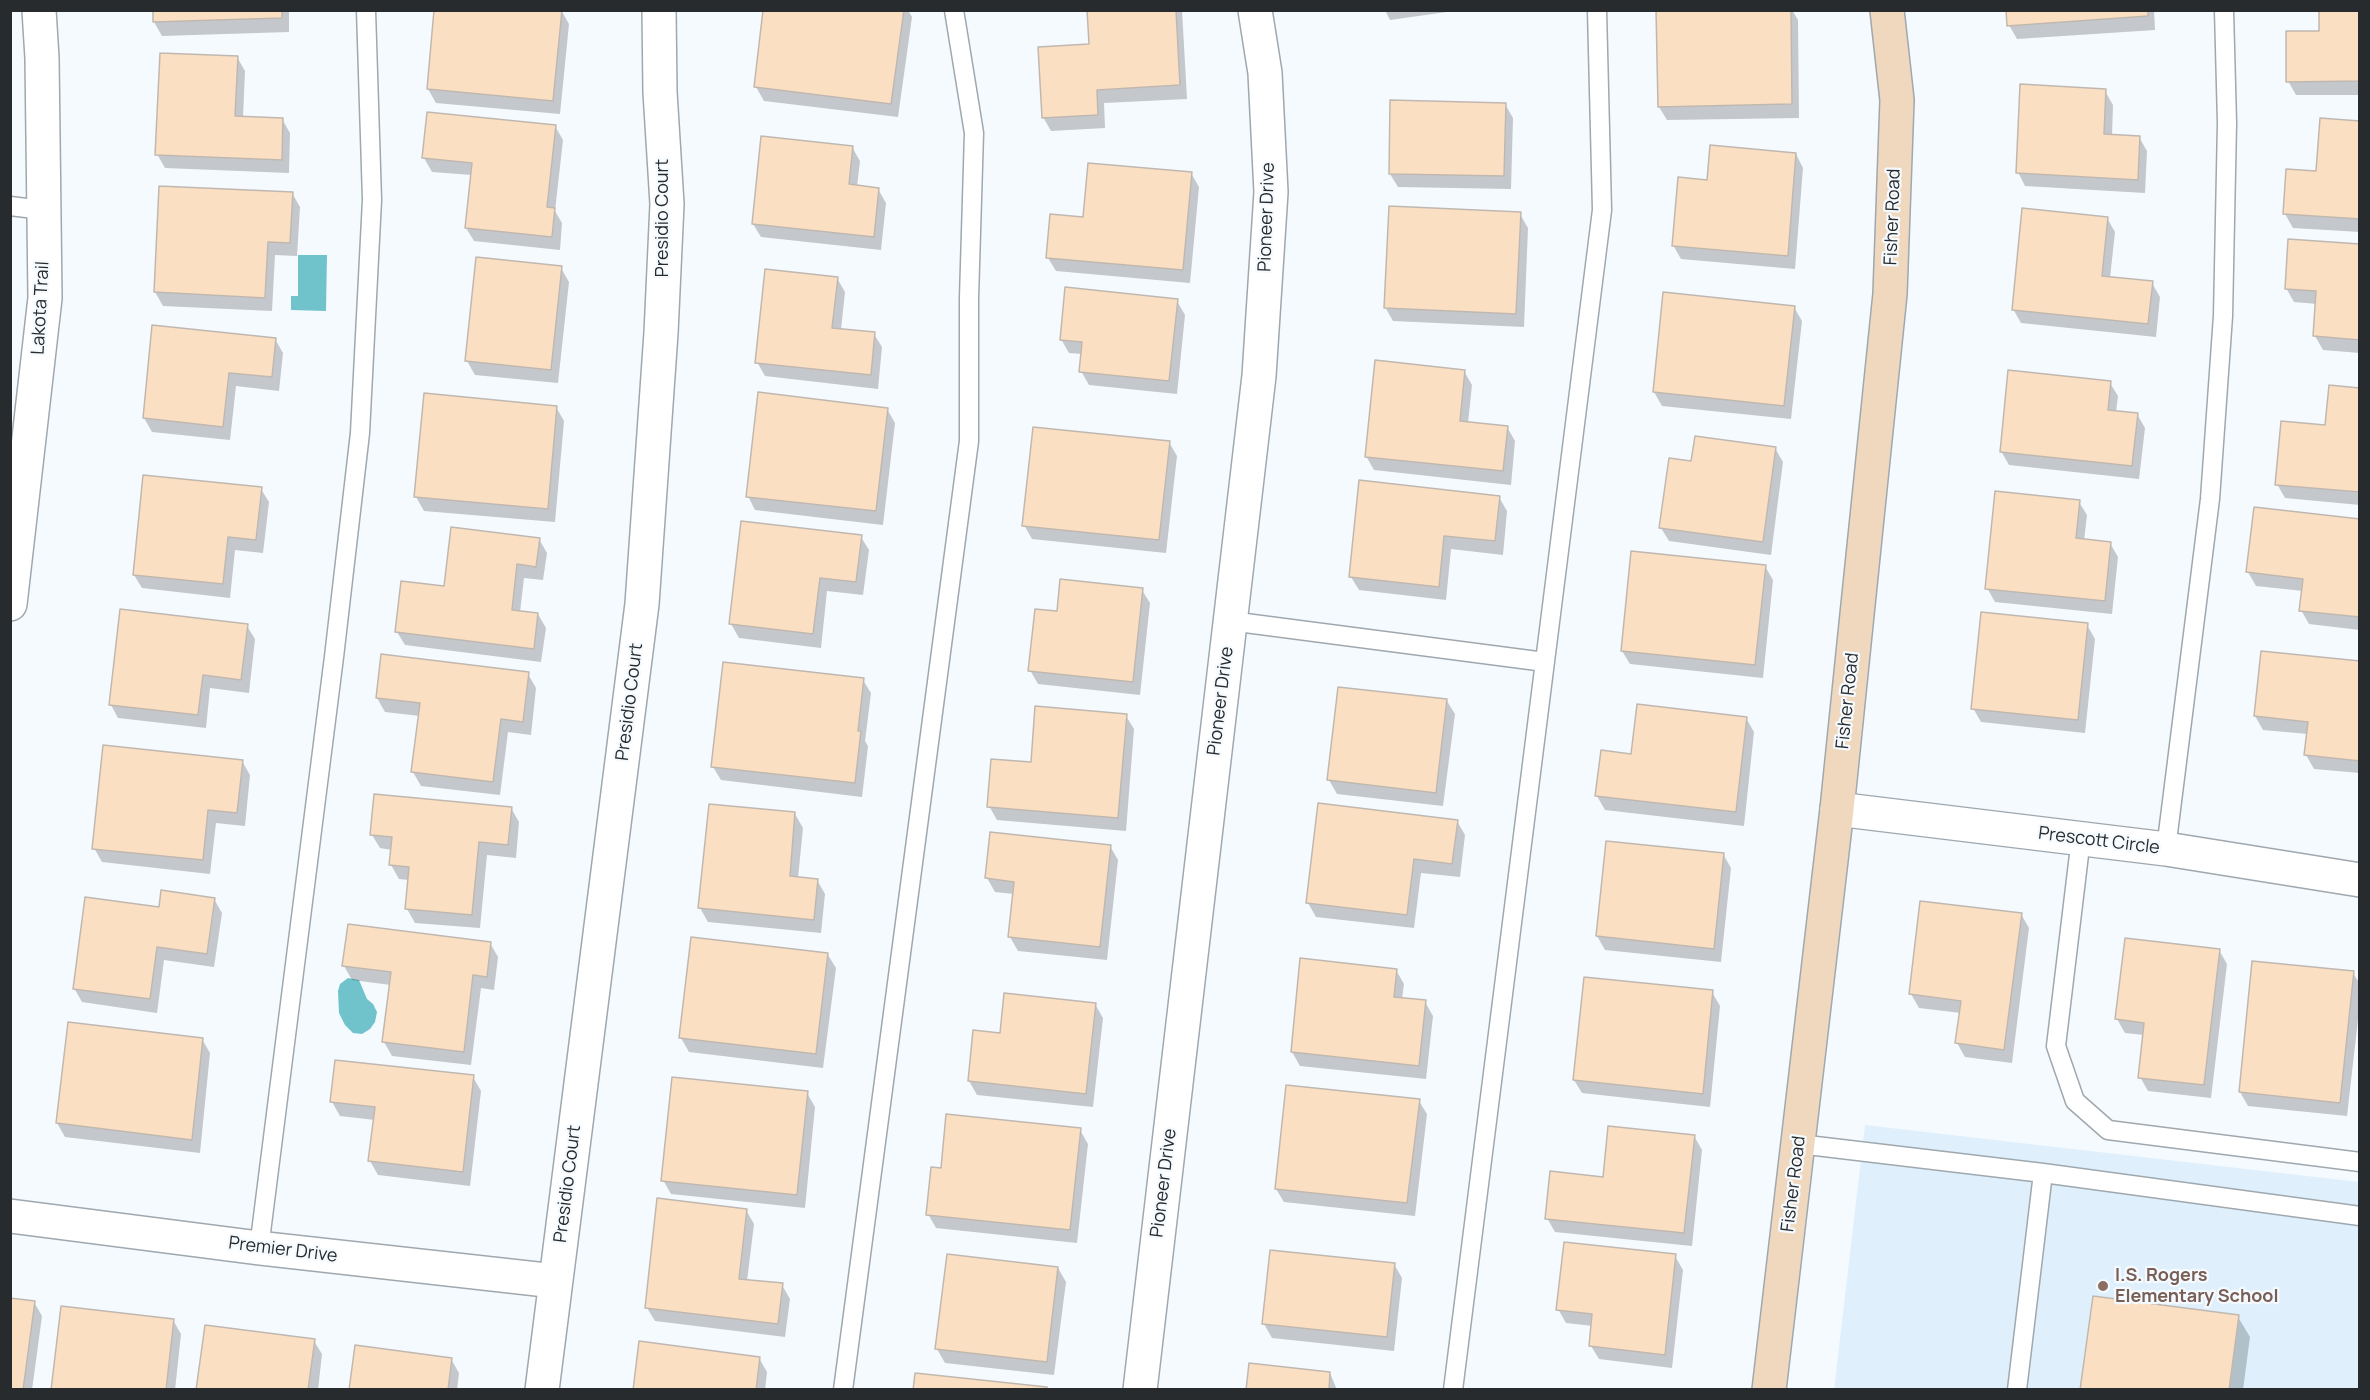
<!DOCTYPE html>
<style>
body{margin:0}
#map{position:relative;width:2370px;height:1400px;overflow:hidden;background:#f5faff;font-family:Manrope,sans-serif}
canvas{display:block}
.frame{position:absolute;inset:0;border:12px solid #272b2d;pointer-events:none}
</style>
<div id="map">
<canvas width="2370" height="1400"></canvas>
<div class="frame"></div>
</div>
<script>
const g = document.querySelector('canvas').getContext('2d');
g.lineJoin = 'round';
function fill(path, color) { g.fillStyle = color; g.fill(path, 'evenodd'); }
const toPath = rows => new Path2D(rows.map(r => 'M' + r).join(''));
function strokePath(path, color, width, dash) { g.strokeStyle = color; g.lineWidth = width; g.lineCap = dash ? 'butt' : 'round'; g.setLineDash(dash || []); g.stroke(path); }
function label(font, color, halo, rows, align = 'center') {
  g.font = font + ' Manrope,sans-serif'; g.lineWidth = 4.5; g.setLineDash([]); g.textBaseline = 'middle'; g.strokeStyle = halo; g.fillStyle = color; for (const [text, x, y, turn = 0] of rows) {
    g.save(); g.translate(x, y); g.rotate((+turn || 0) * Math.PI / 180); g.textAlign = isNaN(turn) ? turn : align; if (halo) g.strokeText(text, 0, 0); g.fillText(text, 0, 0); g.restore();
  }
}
const built = toPath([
 [1865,1125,2359,1182,2359,1389,1834,1390]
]);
const water = toPath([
 [298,255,327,255,326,311,291,310,291,296,298,296],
 [348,978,359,980,367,999,373,1004,377,1012,375,1022,370,1029,362,1034,353,1033,345,1025,339,1013,338,991,340,984]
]);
const shadow = toPath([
 [154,10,289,10,289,32,162,36,154,22],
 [561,10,569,24,560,114,436,103,428,89],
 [765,10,908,10,912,17,898,117,764,101,756,87],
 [1088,10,1182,10,1187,99,1104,103,1105,128,1051,131,1043,117,1090,45],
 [1385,10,1461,10,1390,20],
 [1658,10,1792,10,1798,20,1799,118,1667,120,1659,107],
 [2008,10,2154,10,2155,30,2017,39,2009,25],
 [2360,10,2360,95,2296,95,2288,81,2320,33],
 [237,57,245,71,243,117,282,119,290,133,289,173,165,168,157,154],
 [2105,91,2113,105,2112,136,2139,137,2147,151,2145,193,2025,186,2018,172],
 [1505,104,1513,118,1511,189,1398,187,1390,174],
 [2360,123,2360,232,2293,228,2285,214],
 [555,126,563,140,555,211,562,223,560,250,474,241,466,228,472,175,432,172,424,158],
 [852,147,860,161,857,187,878,189,886,203,881,250,761,237,753,224],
 [1796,154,1803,168,1795,269,1681,259,1673,245,1709,182],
 [1191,173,1199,187,1190,283,1056,271,1048,258,1085,218],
 [292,193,300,207,297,256,275,255,272,311,163,306,155,292],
 [1520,214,1528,228,1524,327,1393,321,1385,307],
 [2107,218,2115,232,2110,278,2152,283,2160,297,2156,337,2021,323,2013,309],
 [2360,246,2360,353,2323,350,2315,336,2317,304,2294,302,2286,288],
 [561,268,569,282,558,383,475,375,467,361],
 [837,278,845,292,841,330,874,334,882,347,878,389,765,376,757,362],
 [1177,301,1185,315,1177,394,1089,385,1081,371,1082,354,1069,353,1061,339],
 [1794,307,1802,321,1791,419,1662,406,1654,392],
 [275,339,283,353,279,391,236,386,230,440,152,432,144,418],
 [1464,371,1472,385,1468,423,1507,427,1515,441,1511,485,1374,470,1366,456],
 [2110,383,2118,396,2116,412,2137,414,2145,428,2139,479,2009,465,2001,451],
 [2360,390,2360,505,2285,498,2277,484],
 [556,407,564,421,555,522,424,511,416,497],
 [887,409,895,423,883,525,755,510,748,496],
 [1169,442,1177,456,1166,553,1032,539,1024,525],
 [1775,448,1783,462,1771,555,1669,541,1661,528,1693,463],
 [261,489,269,502,263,553,235,550,230,598,142,588,134,575],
 [1499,497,1507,511,1503,555,1451,549,1446,600,1359,590,1351,577],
 [2079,502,2087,515,2084,541,2110,543,2118,557,2112,614,1995,602,1987,588],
 [2360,521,2360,630,2309,624,2301,610,2303,591,2256,586,2248,572],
 [861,537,869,550,863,595,827,591,821,648,739,638,731,624],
 [539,539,547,553,543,580,524,578,520,612,538,614,546,628,541,662,405,645,397,632,446,588],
 [1765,566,1773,580,1763,678,1630,664,1622,651],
 [1142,590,1150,603,1140,695,1038,684,1030,670,1058,613],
 [2087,625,2095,639,2085,733,1981,722,1973,708],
 [247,626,255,639,249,693,210,688,206,728,118,718,111,705],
 [2360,663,2360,773,2314,769,2306,755,2308,734,2263,730,2255,716],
 [528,674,536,688,531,735,508,732,500,795,421,786,413,772,420,716,385,712,377,698],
 [863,680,871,693,865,741,868,746,862,797,721,780,713,767],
 [1447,701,1455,714,1443,806,1337,794,1329,780],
 [1126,716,1134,729,1126,831,997,820,989,806,1032,764],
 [1746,718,1754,732,1744,826,1605,810,1597,796],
 [242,761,250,775,245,826,216,823,210,874,102,862,94,848],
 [511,808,519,822,516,858,487,855,480,928,415,923,407,909,409,880,399,879,391,865,392,850,380,848,372,835],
 [795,814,803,828,798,878,817,880,825,894,821,933,708,922,700,908],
 [1457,821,1465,835,1460,877,1421,873,1414,928,1316,917,1308,903],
 [1110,846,1118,860,1107,960,1018,951,1010,937,1014,894,995,892,987,878],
 [1723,854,1731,868,1721,962,1605,950,1597,936],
 [214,899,222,913,214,967,164,960,157,1013,82,1002,74,988,160,908],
 [2021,914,2029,928,2012,1063,1965,1057,1957,1043,1961,1013,1919,1008,1911,994],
 [490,943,498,957,494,990,481,988,471,1065,392,1056,384,1042,391,985,352,980,344,966],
 [2219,950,2227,964,2211,1098,2148,1091,2140,1077,2144,1035,2125,1033,2117,1019],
 [828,955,836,968,823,1068,689,1052,681,1038],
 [1396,970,1404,984,1402,999,1425,1002,1433,1016,1426,1079,1300,1066,1292,1052],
 [2353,973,2360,984,2360,1002,2347,1116,2248,1106,2240,1092],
 [1712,992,1720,1006,1710,1107,1582,1093,1574,1080],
 [1095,1004,1103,1018,1093,1107,977,1095,969,1081,1001,1035],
 [202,1039,210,1053,200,1153,65,1137,57,1123],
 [473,1077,481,1091,470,1186,378,1175,370,1161,375,1120,340,1116,332,1102],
 [807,1093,815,1107,805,1208,671,1194,663,1180],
 [1419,1101,1427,1114,1415,1216,1284,1202,1276,1189],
 [1080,1130,1088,1144,1077,1243,936,1228,928,1214,942,1170],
 [1694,1136,1702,1150,1692,1246,1555,1232,1547,1218,1604,1178],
 [746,1210,754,1224,747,1281,782,1285,790,1299,785,1337,655,1321,647,1308],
 [1675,1256,1683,1270,1672,1368,1599,1359,1591,1346,1593,1326,1566,1323,1558,1309],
 [1394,1264,1402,1278,1394,1351,1272,1338,1264,1324],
 [1058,1268,1066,1282,1054,1375,945,1363,937,1349],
 [34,1302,42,1316,32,1390,10,1390],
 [2238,1317,2250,1337,2243,1390,2081,1390],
 [173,1320,181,1334,175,1390,52,1390],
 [314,1341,322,1354,318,1390,198,1390],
 [759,1358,767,1372,765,1390,634,1390],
 [451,1359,459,1373,457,1390,351,1390],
 [1330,1373,1337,1390,1247,1390]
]);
const building = toPath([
 [153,10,282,10,282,18,153,22,153,10],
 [434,10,562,10,553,101,427,89,434,10],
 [763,10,904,10,891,104,754,87,763,10],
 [1087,10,1176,10,1180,85,1097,90,1098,115,1042,118,1038,47,1089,44,1087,10],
 [1656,10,1791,10,1792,104,1658,107,1656,10],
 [2006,10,2148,10,2148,16,2007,26,2006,10],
 [2319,10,2360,10,2360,81,2286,82,2286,31,2319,31,2319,10],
 [160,53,238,56,235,116,283,118,282,160,155,155,160,53],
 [2020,84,2106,89,2104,134,2140,136,2138,180,2016,173,2020,84],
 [1390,100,1506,103,1504,176,1389,174,1390,100],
 [427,112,556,125,547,207,555,208,552,237,465,228,472,163,422,158,427,112],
 [2320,118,2360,121,2360,219,2283,214,2286,169,2316,171,2320,118],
 [761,136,853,146,849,184,879,188,874,237,752,224,761,136],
 [1710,145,1796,153,1788,256,1672,246,1678,177,1707,180,1710,145],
 [1088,163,1192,172,1183,270,1046,258,1050,214,1083,217,1088,163],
 [159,186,293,192,290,243,268,242,265,298,154,292,159,186],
 [1389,206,1521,212,1516,314,1384,308,1389,206],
 [2022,208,2108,217,2102,276,2153,281,2148,324,2012,310,2022,208],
 [2288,239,2360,244,2360,340,2313,336,2316,291,2285,289,2288,239],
 [476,257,562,266,551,370,465,361,476,257],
 [765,269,838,277,832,328,875,332,871,375,755,363,765,269],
 [1065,287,1178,299,1169,381,1079,372,1082,342,1060,340,1065,287],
 [1663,292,1795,306,1784,406,1653,392,1663,292],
 [152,325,276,338,272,377,229,373,223,427,143,418,152,325],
 [1375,360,1465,370,1460,421,1508,426,1503,471,1365,457,1375,360],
 [2008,370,2111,381,2108,410,2138,413,2132,466,2000,452,2008,370],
 [2329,385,2360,388,2360,492,2275,485,2281,421,2325,425,2329,385],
 [758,392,888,408,876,511,746,497,758,392],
 [424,393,557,406,548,509,414,497,424,393],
 [1033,427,1170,441,1159,540,1022,526,1033,427],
 [1695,436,1776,447,1763,542,1659,528,1669,458,1691,461,1695,436],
 [143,475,262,487,256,540,228,537,223,584,133,575,143,475],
 [1359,480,1500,496,1495,541,1444,536,1439,587,1349,577,1359,480],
 [1995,491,2080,500,2076,538,2111,542,2105,601,1985,589,1995,491],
 [2254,507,2360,519,2360,617,2299,611,2303,579,2246,572,2254,507],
 [741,521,862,535,856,582,820,578,813,634,729,624,741,521],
 [451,527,540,538,536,567,517,564,512,610,538,613,534,649,395,632,401,581,444,586,451,527],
 [1631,551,1766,565,1755,665,1621,651,1631,551],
 [1060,579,1143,588,1133,682,1028,671,1035,609,1057,611,1060,579],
 [120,609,248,624,241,680,203,675,198,715,109,705,120,609],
 [1981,612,2088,623,2078,720,1971,709,1981,612],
 [2261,651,2360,661,2360,761,2304,755,2308,722,2254,716,2261,651],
 [381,654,529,672,523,722,501,719,493,782,411,772,420,703,376,698,381,654],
 [723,662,864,678,858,731,861,731,855,783,711,767,723,662],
 [1338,687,1447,699,1436,793,1327,780,1338,687],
 [1637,704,1747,717,1736,812,1595,796,1601,750,1631,754,1637,704],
 [1035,706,1127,714,1118,818,987,807,991,759,1031,762,1035,706],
 [103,745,243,760,237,813,208,810,203,860,92,849,103,745],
 [374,794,512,807,508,845,479,842,472,915,405,909,409,867,389,865,392,837,370,835,374,794],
 [1318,803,1458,820,1452,864,1414,859,1407,915,1306,903,1318,803],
 [709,804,795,812,790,876,818,879,814,920,698,908,709,804],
 [990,832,1111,845,1100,947,1008,937,1014,882,985,878,990,832],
 [1606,841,1724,853,1714,949,1596,936,1606,841],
 [161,890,215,898,207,954,157,947,150,999,73,989,85,897,159,907,161,890],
 [1920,901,2022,913,2004,1050,1955,1043,1961,1001,1909,994,1920,901],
 [348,924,491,942,487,977,473,975,464,1052,382,1042,391,972,342,966,348,924],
 [691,937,828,953,816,1054,679,1038,691,937],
 [2125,938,2220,949,2204,1085,2138,1078,2144,1023,2115,1019,2125,938],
 [1300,958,1397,969,1394,997,1426,1000,1419,1066,1291,1052,1300,958],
 [2252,961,2354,971,2340,1103,2239,1092,2252,961],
 [1584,977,1713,990,1703,1094,1573,1080,1584,977],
 [1004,993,1096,1003,1086,1094,968,1081,973,1030,1000,1033,1004,993],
 [68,1022,203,1038,192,1140,56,1123,68,1022],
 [335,1060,474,1075,463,1172,368,1161,375,1107,330,1102,335,1060],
 [672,1077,808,1091,797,1195,661,1181,672,1077],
 [1286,1085,1420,1099,1407,1203,1275,1189,1286,1085],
 [946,1114,1081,1128,1070,1230,926,1215,931,1167,941,1168,946,1114],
 [1608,1126,1695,1135,1684,1233,1545,1219,1550,1171,1603,1177,1608,1126],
 [657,1198,747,1209,739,1279,783,1283,778,1324,645,1308,657,1198],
 [1564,1242,1676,1254,1665,1355,1589,1346,1592,1314,1556,1310,1564,1242],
 [1270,1250,1395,1263,1387,1337,1262,1324,1270,1250],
 [947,1254,1058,1267,1047,1362,935,1349,947,1254],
 [2093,1296,2239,1315,2229,1390,2080,1390,2093,1296],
 [10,1298,35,1301,23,1390,10,1390,10,1298],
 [61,1306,174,1319,166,1390,51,1390,61,1306],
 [205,1325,315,1339,308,1390,196,1390,205,1325],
 [639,1341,760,1357,756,1390,633,1390,639,1341],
 [355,1345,452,1358,448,1390,349,1390,355,1345],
 [1249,1363,1330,1372,1329,1390,1246,1390,1249,1363],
 [915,1373,1047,1387,1047,1390,913,1390,915,1373]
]);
const lane = toPath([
 [10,206,43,210],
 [1230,621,1545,662],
 [2081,838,2056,1046,2075,1101,2108,1130,2360,1162],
 [2166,849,2210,499,2223,316,2227,123,2224,10],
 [1799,1144,2043,1173,2360,1216],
 [259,1248,334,657,360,433,372,200,366,10],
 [843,1390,969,441,969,298,974,133,954,10],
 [1453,1390,1602,210,1597,10],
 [2017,1390,2043,1173]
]);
const street = toPath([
 [10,604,45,298,42,58,39,10],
 [1837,809,2166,849,2360,880],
 [10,1216,259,1248,555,1281],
 [542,1390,642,604,661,333,667,204,660,92,659,10],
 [1140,1390,1259,376,1271,192,1265,73,1255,10]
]);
const secondary = toPath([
 [1769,1390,1837,809,1890,294,1897,100,1887,10]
]);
const markers = [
 [2103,1286,6,"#8d6e63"]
];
const streetNames = [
 ["Pioneer Drive",1267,217,-88],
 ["Fisher Road",1893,217,-88],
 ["Presidio Court",663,218,-90],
 ["Lakota Trail",41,308,-87],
 ["Pioneer Drive",1221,701,-83],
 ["Fisher Road",1848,701,-84],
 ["Presidio Court",630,702,-83],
 ["Prescott Circle",2099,841,7],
 ["Pioneer Drive",1164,1183,-83],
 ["Presidio Court",568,1184,-83],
 ["Fisher Road",1794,1184,-83],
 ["Premier Drive",283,1250,7]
];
const educationNames = [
 ["I.S. Rogers",2115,1276],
 ["Elementary School",2115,1297]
];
fill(built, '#dff0fc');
fill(water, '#71c3cb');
fill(shadow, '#0003');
fill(building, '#fadfc2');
strokePath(building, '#c0b8b0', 1.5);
strokePath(lane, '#9fa8ae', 21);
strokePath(street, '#9fa8ae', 36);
strokePath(secondary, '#9fa8ae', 36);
strokePath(lane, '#fff', 18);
strokePath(street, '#fff', 33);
strokePath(secondary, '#f0d8bf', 33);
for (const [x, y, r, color] of markers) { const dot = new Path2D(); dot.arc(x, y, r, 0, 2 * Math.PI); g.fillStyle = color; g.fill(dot); strokePath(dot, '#f5faff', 2); }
label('18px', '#272b2d', '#f5faff', streetNames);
label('bold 18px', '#785e54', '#f5faff', educationNames, 'left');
</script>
